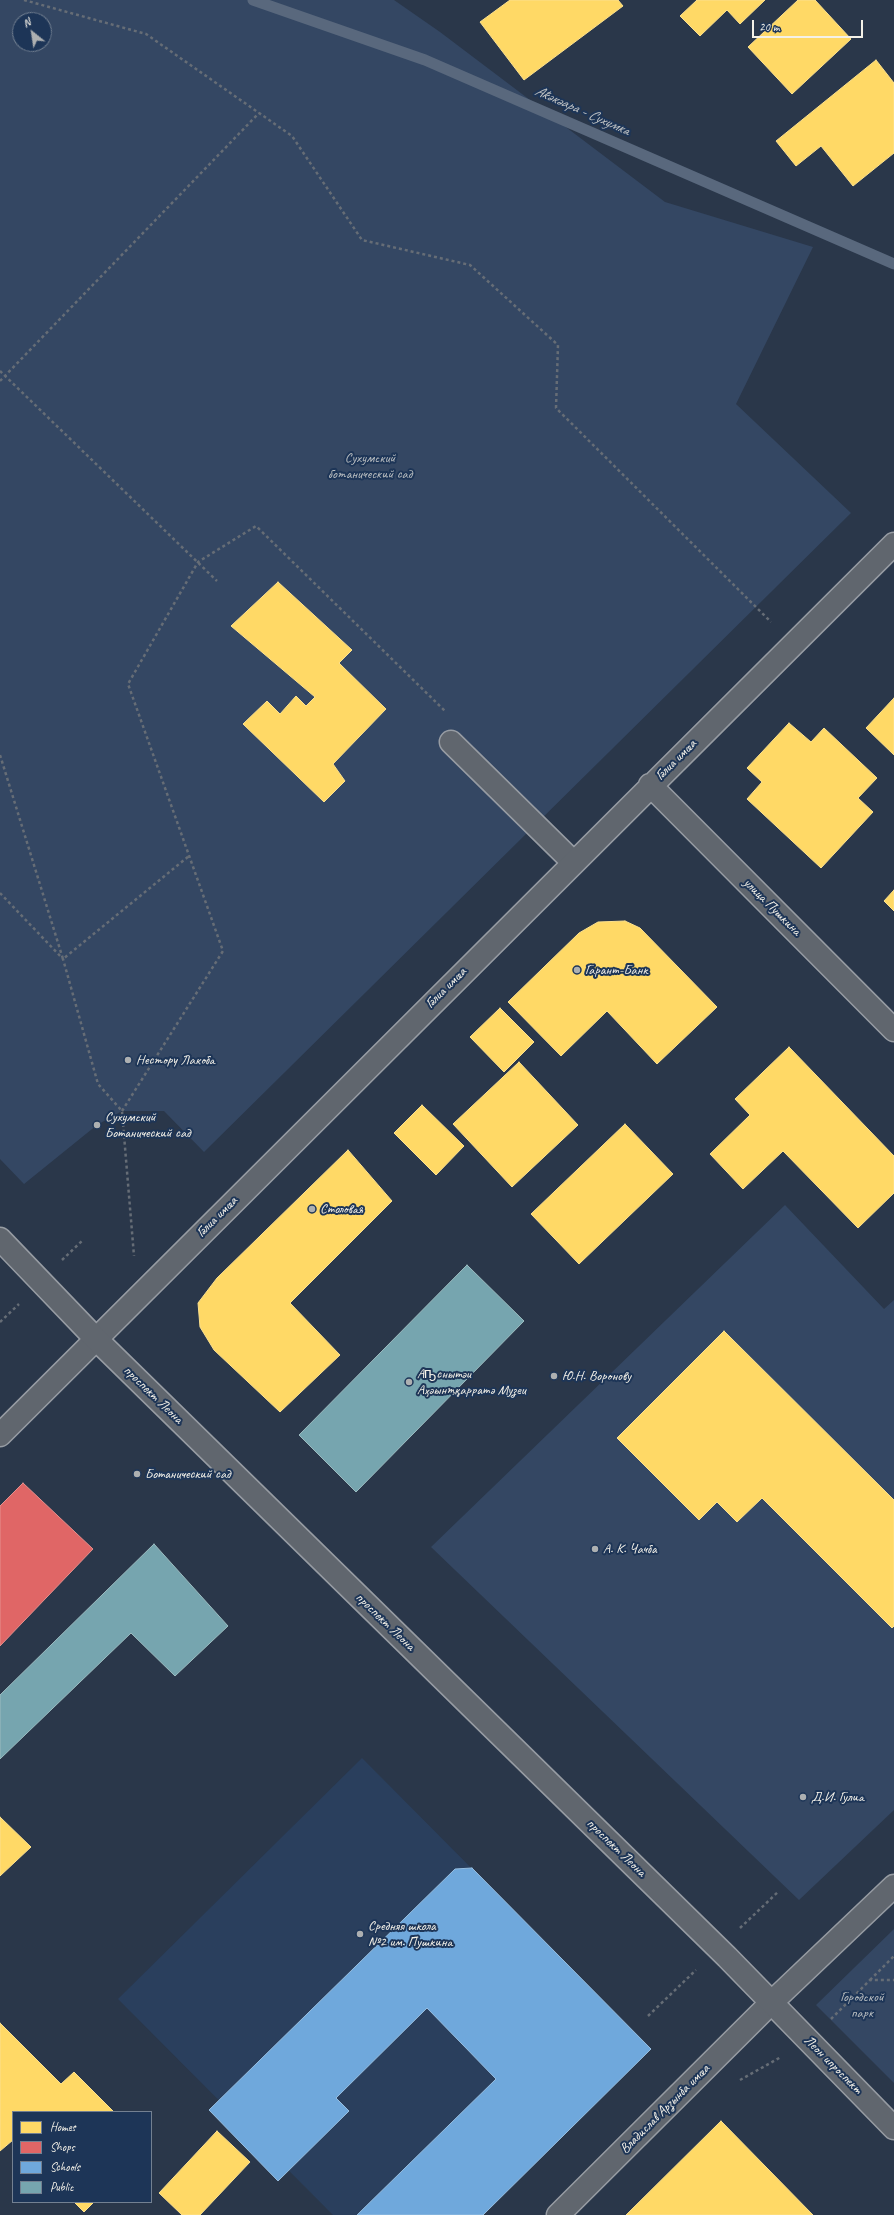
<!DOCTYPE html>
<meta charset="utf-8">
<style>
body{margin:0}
#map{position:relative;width:894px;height:2215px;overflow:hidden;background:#2a374a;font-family:Caveat,sans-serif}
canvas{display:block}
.legend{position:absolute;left:12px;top:2111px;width:140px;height:92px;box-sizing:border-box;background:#1d3557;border:1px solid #738091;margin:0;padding:5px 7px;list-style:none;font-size:12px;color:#f4f1e8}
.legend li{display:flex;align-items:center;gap:8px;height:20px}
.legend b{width:20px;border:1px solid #738091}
.north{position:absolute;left:12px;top:12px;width:40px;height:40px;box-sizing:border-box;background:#1d3557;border:1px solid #738091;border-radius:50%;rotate:330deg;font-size:11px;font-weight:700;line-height:16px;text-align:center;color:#f4f1e8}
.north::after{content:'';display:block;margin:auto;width:14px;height:18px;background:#adb0b1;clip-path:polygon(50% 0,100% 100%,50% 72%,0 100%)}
.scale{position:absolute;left:752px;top:20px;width:111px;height:18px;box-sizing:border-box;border:2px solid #f4f1e8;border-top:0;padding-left:5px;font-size:12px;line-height:14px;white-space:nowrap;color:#f4f1e8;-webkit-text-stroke:3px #1d3557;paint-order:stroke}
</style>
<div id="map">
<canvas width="894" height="2215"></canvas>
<ul class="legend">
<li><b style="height:11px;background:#ffd966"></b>Homes</li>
<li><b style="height:11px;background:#e06666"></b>Shops</li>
<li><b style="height:11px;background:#6fa8dc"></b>Schools</li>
<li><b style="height:11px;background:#76a5af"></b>Public</li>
</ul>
<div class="north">N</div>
<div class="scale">20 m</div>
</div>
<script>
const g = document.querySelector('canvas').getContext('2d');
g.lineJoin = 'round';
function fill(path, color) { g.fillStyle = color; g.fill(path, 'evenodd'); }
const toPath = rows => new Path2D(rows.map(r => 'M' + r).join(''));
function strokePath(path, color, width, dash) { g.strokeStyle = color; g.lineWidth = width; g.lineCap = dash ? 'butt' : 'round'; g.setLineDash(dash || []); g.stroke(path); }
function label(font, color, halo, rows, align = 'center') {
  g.font = font + ' Caveat,sans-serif'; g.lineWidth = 4; g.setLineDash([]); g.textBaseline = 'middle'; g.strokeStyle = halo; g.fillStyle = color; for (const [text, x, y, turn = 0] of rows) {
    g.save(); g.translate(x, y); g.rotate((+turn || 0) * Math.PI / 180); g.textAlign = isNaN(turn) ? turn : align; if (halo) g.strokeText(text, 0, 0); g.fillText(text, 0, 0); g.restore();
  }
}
const built = toPath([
 [362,1758,651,2049,483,2215,333,2215,118,1999]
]);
const green = toPath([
 [0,0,394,0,440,32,665,202,813,247,736,404,851,513,204,1152,164,1111,122,1111,97,1125,24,1184,0,1159],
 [20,20,44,20,44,44,20,44],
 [785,1205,884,1309,894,1300,894,1810,799,1900,431,1547],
 [894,1929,894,2083,816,2005]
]);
const homes = toPath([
 [510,0,618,0,623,6,524,80,480,22,510,0],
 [697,0,765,0,740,24,727,10,700,36,680,16,697,0],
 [798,0,815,0,851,39,792,94,748,47,798,0],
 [876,60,894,83,894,153,853,186,821,146,796,166,776,141,876,60],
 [278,582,352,650,339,663,386,709,333,764,345,781,324,802,243,724,267,701,280,714,296,696,306,706,315,697,231,626,278,582],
 [894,698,894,755,866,728,894,698],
 [789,723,811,742,824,728,877,778,858,798,873,812,821,868,747,799,762,782,747,768,789,723],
 [894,890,894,911,884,901,894,890],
 [625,921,640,928,717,1007,657,1064,607,1011,561,1056,508,1002,579,933,598,922,625,921],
 [500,1008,534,1042,504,1072,470,1037,500,1008],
 [789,1047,894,1156,894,1193,858,1228,783,1151,743,1189,710,1154,750,1115,735,1099,789,1047],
 [519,1062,578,1125,512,1187,453,1124,519,1062],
 [422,1105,464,1146,436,1175,394,1133,422,1105],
 [625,1124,673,1174,579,1264,531,1214,625,1124],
 [348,1150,392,1201,290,1303,340,1355,280,1412,214,1350,200,1327,198,1303,217,1278,348,1150],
 [724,1331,894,1500,894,1626,892,1628,762,1498,737,1522,717,1502,699,1520,617,1438,724,1331],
 [0,1817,31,1847,0,1876,0,1817],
 [0,2023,61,2084,74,2072,114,2112,13,2112,13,2140,0,2151,0,2023],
 [721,2121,813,2215,626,2215,721,2121],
 [217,2131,250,2162,200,2215,182,2215,159,2193,217,2131],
 [74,2202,94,2202,84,2212,74,2202]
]);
const shops = toPath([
 [23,1483,93,1549,0,1646,0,1506,23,1483]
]);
const schools = toPath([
 [472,1868,651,2049,483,2215,357,2215,496,2079,427,2008,336,2098,349,2111,278,2181,209,2110,455,1869,472,1868]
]);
const public = toPath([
 [467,1265,524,1321,356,1492,299,1435,467,1265],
 [154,1544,228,1626,175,1676,131,1633,0,1759,0,1695,154,1544]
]);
const stream = toPath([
 [253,0,425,60,894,264]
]);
const path = toPath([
 [24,0,146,34,292,136,362,240,470,265,558,345,556,408,771,622],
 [0,371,217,581],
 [0,381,259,113],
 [0,755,63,959,189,856],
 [0,893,63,959,98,1084,122,1111,134,1256],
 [122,1111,223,951,128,684,198,562,256,526,446,712],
 [62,1260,83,1240],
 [0,1322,19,1304],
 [740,1928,779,1891],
 [870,1980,894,1956],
 [648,2016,696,1970],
 [831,2019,870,1980,894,1980],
 [740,2080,781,2057]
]);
const service = toPath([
 [451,742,573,862]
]);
const minor = toPath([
 [650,785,894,1030],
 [0,1435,894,544]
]);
const secondary = toPath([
 [558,2215,772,2002]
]);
const trunk = toPath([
 [0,1239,96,1339,727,1957,894,2128],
 [772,2002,894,1886]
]);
const markers = [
 [577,970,4,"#adb0b1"],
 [128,1060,4,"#adb0b1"],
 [97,1125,4,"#adb0b1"],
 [312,1209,4,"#adb0b1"],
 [554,1376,4,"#adb0b1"],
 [409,1382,4,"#adb0b1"],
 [137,1474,4,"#adb0b1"],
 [595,1549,4,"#adb0b1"],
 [803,1797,4,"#adb0b1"],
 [360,1934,4,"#adb0b1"]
];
const parkNames = [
 ["Сухумский",370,458],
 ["ботанический сад",370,474],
 ["Городской",862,1997],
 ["парк",862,2013]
];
const streetNames = [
 ["Гәлиа имҩа",676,760,-45],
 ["улица Пушкина",772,907,45],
 ["Гәлиа имҩа",446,988,-45],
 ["Гәлиа имҩа",217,1217,-45],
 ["проспект Леона",153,1395,44],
 ["проспект Леона",385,1622,44],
 ["проспект Леона",616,1848,44],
 ["Леон ипроспект",833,2065,45],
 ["Владислав Арӡынба имҩа",665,2109,-45]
];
const poiNames = [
 ["Гарант-Банк",585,970],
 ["Нестору Лакоба",136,1060],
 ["Сухумский",105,1117],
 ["Ботанический сад",105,1133],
 ["Столовая",320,1209],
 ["Аҧснытәи",417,1374],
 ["Аҳәынҭқарратә Музеи",417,1390],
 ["Ю.Н. Воронову",562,1376],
 ["Ботанический сад",145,1474],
 ["А. К. Чачба",603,1549],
 ["Д.И. Гулиа",811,1797],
 ["Средняя школа",368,1926],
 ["№2 им. Пушкина",368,1942]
];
const waterNames = [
 ["Аҟәкәара - Сухумка",582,111,24]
];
fill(built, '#2a3f5d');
fill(green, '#344763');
fill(homes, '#ffd966');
strokePath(homes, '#fce08d', 1);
fill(shops, '#e06666');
strokePath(shops, '#e6908d', 1);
fill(schools, '#6fa8dc');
strokePath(schools, '#97bee0', 1);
fill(public, '#76a5af');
strokePath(public, '#9cbcc0', 1);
strokePath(stream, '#59687d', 11);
strokePath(service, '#979ca3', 25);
strokePath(minor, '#979ca3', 25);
strokePath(secondary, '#979ca3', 25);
strokePath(trunk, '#979ca3', 25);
strokePath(path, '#666d76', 2.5, [3, 3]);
strokePath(service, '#60666e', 22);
strokePath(minor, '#60666e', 22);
strokePath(secondary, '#60666e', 22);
strokePath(trunk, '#60666e', 22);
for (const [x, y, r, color] of markers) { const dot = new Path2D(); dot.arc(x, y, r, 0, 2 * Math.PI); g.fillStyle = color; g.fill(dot); strokePath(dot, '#1d3557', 1.5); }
label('14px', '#bbbfc1', '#1d3557', parkNames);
label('14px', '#f4f1e8', '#1d3557', streetNames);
label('14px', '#f4f1e8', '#1d3557', poiNames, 'left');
label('italic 15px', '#c0c3c4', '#1d3557', waterNames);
</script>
